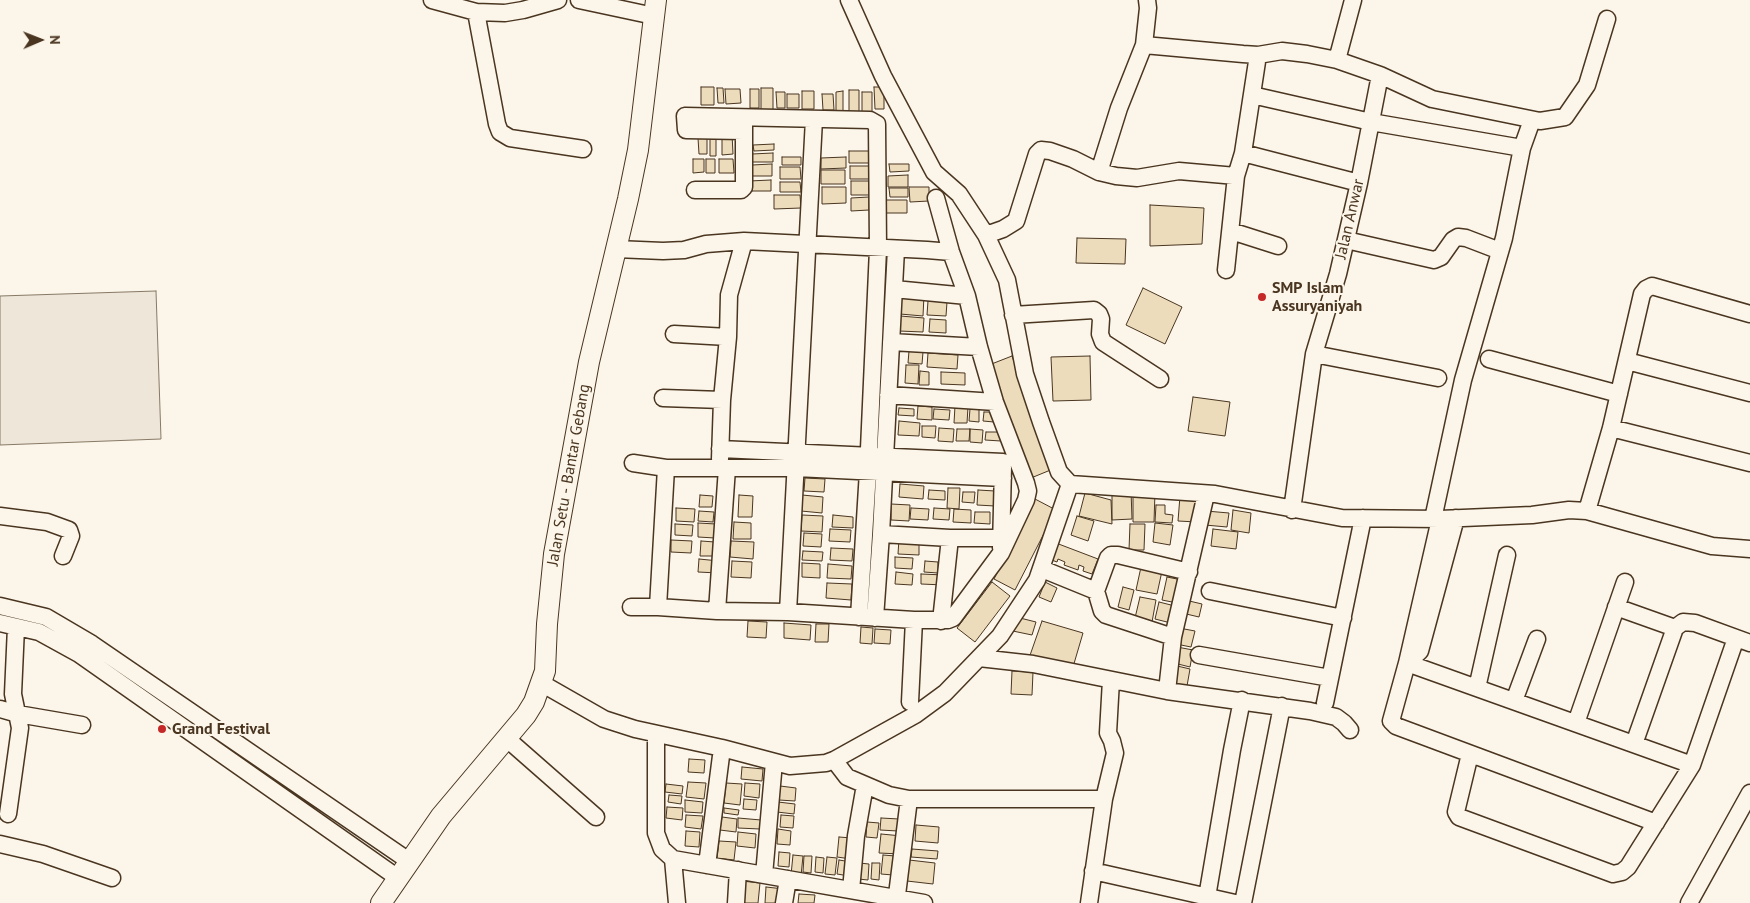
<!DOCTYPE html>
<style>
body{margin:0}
#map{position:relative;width:1750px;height:903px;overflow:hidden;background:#fbf6e9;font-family:"PT Sans",sans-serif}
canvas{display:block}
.north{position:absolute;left:15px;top:15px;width:50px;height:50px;-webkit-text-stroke:4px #fbf6e9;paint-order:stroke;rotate:89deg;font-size:14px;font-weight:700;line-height:20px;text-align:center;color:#4a3520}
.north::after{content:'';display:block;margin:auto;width:18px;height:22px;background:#4a3520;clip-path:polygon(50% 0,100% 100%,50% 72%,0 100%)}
</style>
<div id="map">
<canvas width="1750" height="903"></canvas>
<div class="north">N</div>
</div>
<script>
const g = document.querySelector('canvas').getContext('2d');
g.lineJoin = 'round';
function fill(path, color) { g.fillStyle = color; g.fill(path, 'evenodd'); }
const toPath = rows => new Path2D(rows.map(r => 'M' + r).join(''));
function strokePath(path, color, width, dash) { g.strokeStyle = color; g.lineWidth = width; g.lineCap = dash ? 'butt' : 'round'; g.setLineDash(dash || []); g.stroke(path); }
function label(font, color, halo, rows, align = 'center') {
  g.font = font + ' "PT Sans",sans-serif'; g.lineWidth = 4; g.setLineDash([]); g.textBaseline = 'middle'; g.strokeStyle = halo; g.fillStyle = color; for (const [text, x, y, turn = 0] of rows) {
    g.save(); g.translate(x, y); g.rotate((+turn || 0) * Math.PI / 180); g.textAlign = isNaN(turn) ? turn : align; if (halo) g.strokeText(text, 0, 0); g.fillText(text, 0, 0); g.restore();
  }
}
const green = toPath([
 [156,291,161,439,0,445,0,296,156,291]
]);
const building = toPath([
 [701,87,714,87,714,105,701,105,701,87],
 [874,87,884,87,884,109,875,109,874,87],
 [717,88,723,88,724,103,718,103,717,88],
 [761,88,773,88,773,110,761,110,761,88],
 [725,89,740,89,741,103,726,104,725,89],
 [750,89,759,89,759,108,750,108,750,89],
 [849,90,859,90,859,112,849,113,849,90],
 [802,91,814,91,814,109,802,109,802,91],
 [843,91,843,111,836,111,836,92,843,91],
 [776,92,785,92,785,108,777,108,776,92],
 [862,92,872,92,872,112,862,112,862,92],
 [787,94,799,94,799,108,787,108,787,94],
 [822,94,833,94,834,110,823,110,822,94],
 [722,134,732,134,733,154,722,155,722,134],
 [707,137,707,154,699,154,698,138,707,137],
 [710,137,716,137,716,156,710,156,710,137],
 [774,144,774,150,754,151,753,145,774,144],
 [849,151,870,151,870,163,849,163,849,151],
 [773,153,773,162,752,162,752,154,773,153],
 [782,157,801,157,801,165,782,165,782,157],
 [846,157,846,168,821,169,821,158,846,157],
 [693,159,704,159,704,172,693,173,693,159],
 [706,159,715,159,715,173,706,173,706,159],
 [719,159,733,159,734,173,719,173,719,159],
 [772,164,772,176,752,176,752,165,772,164],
 [889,164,909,164,909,171,890,172,889,164],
 [850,166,870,166,870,179,850,179,850,166],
 [780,167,800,167,801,179,780,179,780,167],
 [821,170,845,170,845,184,821,184,821,170],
 [908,175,908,187,888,187,888,176,908,175],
 [771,180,771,191,749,191,749,181,771,180],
 [851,181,872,181,873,195,851,195,851,181],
 [780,182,800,182,801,192,780,192,780,182],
 [822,187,846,187,846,203,822,204,822,187],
 [909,187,929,187,929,201,910,202,909,187],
 [889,188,908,188,908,197,890,197,889,188],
 [774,195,800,195,801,208,774,209,774,195],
 [869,197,869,210,851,211,851,198,869,197],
 [885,200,907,200,907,213,885,213,885,200],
 [1150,205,1204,208,1202,244,1150,246,1150,205],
 [1077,238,1126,239,1125,264,1076,263,1077,238],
 [1143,288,1182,307,1165,344,1126,325,1143,288],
 [901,294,924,295,923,316,900,314,901,294],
 [928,301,947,302,946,316,927,315,928,301],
 [900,316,924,318,923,332,899,331,900,316],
 [930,319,946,320,946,333,929,332,930,319],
 [909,351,923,352,922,364,908,363,909,351],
 [928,353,958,355,957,369,927,367,928,353],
 [1012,356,1053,469,1031,478,989,365,1012,356],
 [1090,356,1091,400,1053,401,1051,357,1090,356],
 [906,365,919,365,918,384,905,383,906,365],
 [920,371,929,372,929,385,919,385,920,371],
 [941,372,965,373,965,385,941,384,941,372],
 [1193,397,1230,402,1225,436,1188,431,1193,397],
 [918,406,932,407,932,420,917,419,918,406],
 [955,406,968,407,967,423,954,423,955,406],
 [899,408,914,409,914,416,898,415,899,408],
 [934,409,950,410,949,420,933,419,934,409],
 [970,409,979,409,979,422,969,421,970,409],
 [984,412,995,412,994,422,983,421,984,412],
 [899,421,920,423,919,436,898,435,899,421],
 [922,426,936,426,935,438,922,437,922,426],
 [939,428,954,429,953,442,938,441,939,428],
 [957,429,970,429,969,441,956,441,957,429],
 [970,429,983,430,982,443,970,442,970,429],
 [986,432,1002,432,1001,441,985,440,986,432],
 [805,478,825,479,824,492,804,491,805,478],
 [900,484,924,486,923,499,899,497,900,484],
 [948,488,960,488,959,509,947,508,948,488],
 [929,490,945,491,945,500,928,499,929,490],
 [978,490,995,491,995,506,977,505,978,490],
 [1112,490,1131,490,1132,519,1112,520,1112,490],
 [1133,491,1155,492,1154,522,1133,522,1133,491],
 [963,492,975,492,974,503,962,502,963,492],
 [1085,493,1111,500,1112,524,1079,516,1085,493],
 [700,495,713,496,712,507,699,507,700,495],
 [739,495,753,496,752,517,738,517,739,495],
 [802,495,823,497,822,513,801,511,802,495],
 [1180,496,1199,497,1197,522,1178,521,1180,496],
 [1035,499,1056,510,1015,590,994,579,1035,499],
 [891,504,910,505,909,521,891,520,891,504],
 [1156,505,1165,505,1165,514,1173,515,1172,523,1155,522,1156,505],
 [676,508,695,509,694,522,676,521,676,508],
 [911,508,929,509,928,520,910,519,911,508],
 [934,508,950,509,949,520,933,519,934,508],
 [954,509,971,510,971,523,953,522,954,509],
 [1233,510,1251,513,1249,533,1231,530,1233,510],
 [699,511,714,512,713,522,698,521,699,511],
 [1206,511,1229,513,1227,527,1205,525,1206,511],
 [975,512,990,512,990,524,974,523,975,512],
 [802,515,823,516,822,532,801,531,802,515],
 [833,515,853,517,853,528,832,527,833,515],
 [1077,516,1094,521,1088,541,1071,535,1077,516],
 [734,522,751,523,751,539,733,539,734,522],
 [698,523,716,524,715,538,698,537,698,523],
 [1155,523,1173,525,1170,545,1153,542,1155,523],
 [675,524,693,525,692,536,675,535,675,524],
 [1130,524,1145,524,1144,550,1129,550,1130,524],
 [830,529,851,530,850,542,829,541,830,529],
 [1213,529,1238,532,1236,549,1211,546,1213,529],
 [804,533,822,534,821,547,803,546,804,533],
 [899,539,919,540,919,555,898,554,899,539],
 [671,540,692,541,691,553,671,552,671,540],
 [701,541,715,542,714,556,700,556,701,541],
 [731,541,754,542,753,559,730,557,731,541],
 [1056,543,1098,559,1092,574,1083,571,1084,567,1079,565,1078,570,1064,565,1065,562,1058,559,1057,562,1049,559,1056,543],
 [831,548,853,549,852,561,830,560,831,548],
 [803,551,823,552,822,561,802,560,803,551],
 [895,557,913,558,912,569,895,568,895,557],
 [699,559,719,561,718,573,698,572,699,559],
 [732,561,752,562,751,578,731,577,732,561],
 [925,561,938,562,938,573,924,572,925,561],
 [802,563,820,564,820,578,802,577,802,563],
 [828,564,852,566,851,579,827,578,828,564],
 [1141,567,1162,571,1157,594,1136,590,1141,567],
 [896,572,913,574,912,585,895,584,896,572],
 [921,574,944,575,944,585,921,584,921,574],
 [1167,577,1182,580,1177,603,1162,600,1167,577],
 [992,582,1010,596,975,642,957,628,992,582],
 [1045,582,1057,588,1051,602,1039,597,1045,582],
 [827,583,852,584,851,600,826,598,827,583],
 [1123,587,1134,590,1129,610,1118,607,1123,587],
 [1140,597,1156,600,1152,622,1135,618,1140,597],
 [1185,600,1202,604,1199,617,1182,613,1185,600],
 [1159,602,1175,606,1171,623,1155,619,1159,602],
 [1016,617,1036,622,1032,635,1008,630,1016,617],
 [748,621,767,622,766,638,747,637,748,621],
 [1042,621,1083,633,1073,667,1028,661,1042,621],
 [784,623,811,625,810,640,784,638,784,623],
 [816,624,829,624,828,642,815,642,816,624],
 [861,627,873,628,872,644,860,643,861,627],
 [1179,628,1195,631,1191,647,1176,644,1179,628],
 [875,629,891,630,890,644,874,643,875,629],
 [1177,647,1193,650,1190,667,1174,663,1177,647],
 [1173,665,1190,669,1187,686,1169,682,1173,665],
 [1012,671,1033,672,1032,695,1011,694,1012,671],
 [689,759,705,760,704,773,688,772,689,759],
 [742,767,763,769,762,781,741,779,742,767],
 [688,782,706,783,704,799,686,797,688,782],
 [726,783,742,784,740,805,724,803,726,783],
 [745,783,760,784,759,798,744,796,745,783],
 [666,784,683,786,682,794,665,792,666,784],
 [780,786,796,788,795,801,779,800,780,786],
 [669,795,682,796,681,804,668,802,669,795],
 [744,799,757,800,756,810,743,809,744,799],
 [685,800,703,802,702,813,685,812,685,800],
 [778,802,795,804,794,814,777,812,778,802],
 [667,807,683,808,682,820,666,818,667,807],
 [724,808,739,810,738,815,724,813,724,808],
 [686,815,703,816,701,829,685,827,686,815],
 [781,815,794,816,793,828,780,827,781,815],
 [722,817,737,819,736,832,720,830,722,817],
 [738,818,761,820,760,829,738,828,738,818],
 [881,818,899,819,898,831,880,830,881,818],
 [867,822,879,823,877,838,866,837,867,822],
 [916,825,939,827,938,843,915,841,916,825],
 [778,829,791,831,790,845,777,844,778,829],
 [686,831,700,832,699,847,685,846,686,831],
 [738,832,756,834,755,848,737,846,738,832],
 [881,834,902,836,900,854,879,853,881,834],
 [839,837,852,838,851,859,837,857,839,837],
 [719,841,736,842,734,860,717,858,719,841],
 [912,849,938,851,937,859,911,857,912,849],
 [779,852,790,853,789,867,778,866,779,852],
 [793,855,803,856,801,876,791,875,793,855],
 [883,855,895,856,893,875,881,874,883,855],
 [804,856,812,856,811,873,803,872,804,856],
 [816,857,824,858,823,873,815,872,816,857],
 [827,857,837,858,835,875,825,874,827,857],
 [839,860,851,862,849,876,837,874,839,860],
 [909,860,935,863,933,884,907,881,909,860],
 [859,863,869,864,868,880,858,879,859,863],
 [872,863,880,863,879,880,871,879,872,863],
 [742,881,760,883,758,903,740,903,742,881],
 [766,887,784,889,782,903,765,903,766,887],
 [799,894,815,895,814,903,798,903,799,894]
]);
const minor = toPath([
 [432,0,476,12,505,13,523,10,558,0],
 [579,0,654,16],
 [849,0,883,76,934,172,959,194,986,235,1007,280,1025,374,1041,422,1059,472,1070,484,1215,494,1342,518,1440,519,1532,515,1569,510,1587,511,1712,546,1750,549],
 [1147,0,1148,8,1144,45,1243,54,1258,55,1282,51,1307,54,1337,60,1380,75,1432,99,1540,121,1565,117,1587,85,1607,19],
 [476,12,497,124,500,132,510,138,583,149],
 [1337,60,1353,0],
 [1252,95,1371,122,1522,148],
 [743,131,686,130,685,116,870,120,877,124,878,249,868,471,859,617],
 [1243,153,1359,183],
 [1099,172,1116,176,1137,178,1179,171,1236,176,1243,153,1258,55],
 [695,190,741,190,744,187,744,121],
 [936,198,951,252,967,296,979,347,995,402,1026,483,1028,491,1026,500,1001,553,953,618,948,620,914,620,788,612,717,611,658,607,666,468,796,468,1003,478],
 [1231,231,1278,246],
 [986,235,1003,229,1016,221,1037,154,1041,150,1050,151,1073,159,1099,172,1119,108,1144,45],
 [1346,240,1434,260,1441,257,1453,240,1458,237,1466,238,1500,251],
 [616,249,663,251,684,250,706,244,744,241,927,250,951,252],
 [1226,270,1236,176],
 [894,289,967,296],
 [1013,315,1094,310,1099,314,1101,319,1100,334,1103,342,1160,379],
 [674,334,728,337],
 [891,342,979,347],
 [1314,354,1438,378],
 [1489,359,1619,394],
 [1627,361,1750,393],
 [888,395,995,402],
 [663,398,722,400],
 [1611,428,1750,463],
 [720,449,1003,462],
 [720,459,722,400,728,337,729,295,744,241],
 [633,463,666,468],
 [1292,510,1314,354,1338,274,1359,183,1380,75],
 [1587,511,1611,428,1642,294,1646,289,1652,286,1750,314],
 [0,516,47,522,69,530,71,536,63,556],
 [1433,519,1463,380,1504,238,1522,148,1532,120],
 [1440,519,1407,663,1420,651,1456,518],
 [881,534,950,538,1001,538],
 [1001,548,1003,467],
 [1042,569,1096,591],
 [1210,591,1343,618],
 [0,606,46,617,92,644,409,861],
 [631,607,658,607],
 [1616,607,1675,628],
 [717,611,727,468],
 [788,612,814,119],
 [875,618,881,534,896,249],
 [941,621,950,538],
 [0,623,39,632,79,654,398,878],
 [1173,637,1106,615,1102,611,1096,591,1108,558,1111,555,1118,555,1189,572],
 [1199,655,1330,678],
 [979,658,1033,664,1167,691,1310,711,1336,717,1344,723,1350,730],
 [541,683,604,719,635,729,722,748,790,766,826,763,834,760,915,715,945,693,1000,636,1037,580,1070,484],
 [1477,688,1507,555],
 [1167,691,1173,637,1206,494],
 [1514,701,1537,639],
 [910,702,914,620],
 [1325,703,1363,518],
 [0,709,18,714,82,725],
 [1576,723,1625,582],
 [656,735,656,833,662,849,673,859,924,903],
 [506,738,596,817],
 [1634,744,1675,628,1683,622,1695,623,1750,643],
 [1470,754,1456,812,1459,817,1613,874,1622,872,1628,867,1692,765,1736,638],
 [834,760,847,777,889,795,909,799,1104,799],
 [8,814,20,728,13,694,16,627],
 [1656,823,1396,726,1391,721,1407,663,1692,765],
 [0,844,43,854,112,878],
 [673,859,677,903],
 [707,865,722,748],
 [1093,871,1235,903],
 [764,875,774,762],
 [851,890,856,836,865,785],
 [1207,897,1232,750,1242,700],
 [736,903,738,870],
 [784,903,788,879],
 [896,903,909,799],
 [1089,903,1104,799,1115,753,1112,741,1108,733,1111,680],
 [1243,903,1282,706],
 [1689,903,1750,793]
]);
const major = toPath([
 [381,903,441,816,526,715,534,702,545,671,547,624,554,554,589,362,628,199,638,150,656,0]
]);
const markers = [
 [1262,297,5,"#c62828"],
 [162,729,5,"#c62828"]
];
const streetNames = [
 ["Jalan Anwar",1350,219,-77],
 ["Jalan Setu - Bantar Gebang",569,475,-80]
];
const poiNames = [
 ["SMP Islam",1272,288],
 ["Assuryaniyah",1272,306],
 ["Grand Festival",172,729]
];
fill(green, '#ede6d9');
strokePath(green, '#887966', 1);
fill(building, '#ecdcbc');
strokePath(building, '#4a3520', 1);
strokePath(minor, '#4a3520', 19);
strokePath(major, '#4a3520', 22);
strokePath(minor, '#fbf6e9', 16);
strokePath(major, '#fbf6e9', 20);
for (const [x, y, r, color] of markers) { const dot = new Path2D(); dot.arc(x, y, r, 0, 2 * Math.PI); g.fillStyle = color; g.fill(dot); strokePath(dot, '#fbf6e9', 2); }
label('16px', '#4a3520', '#fbf6e9', streetNames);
label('bold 16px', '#4a3520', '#fbf6e9', poiNames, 'left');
</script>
